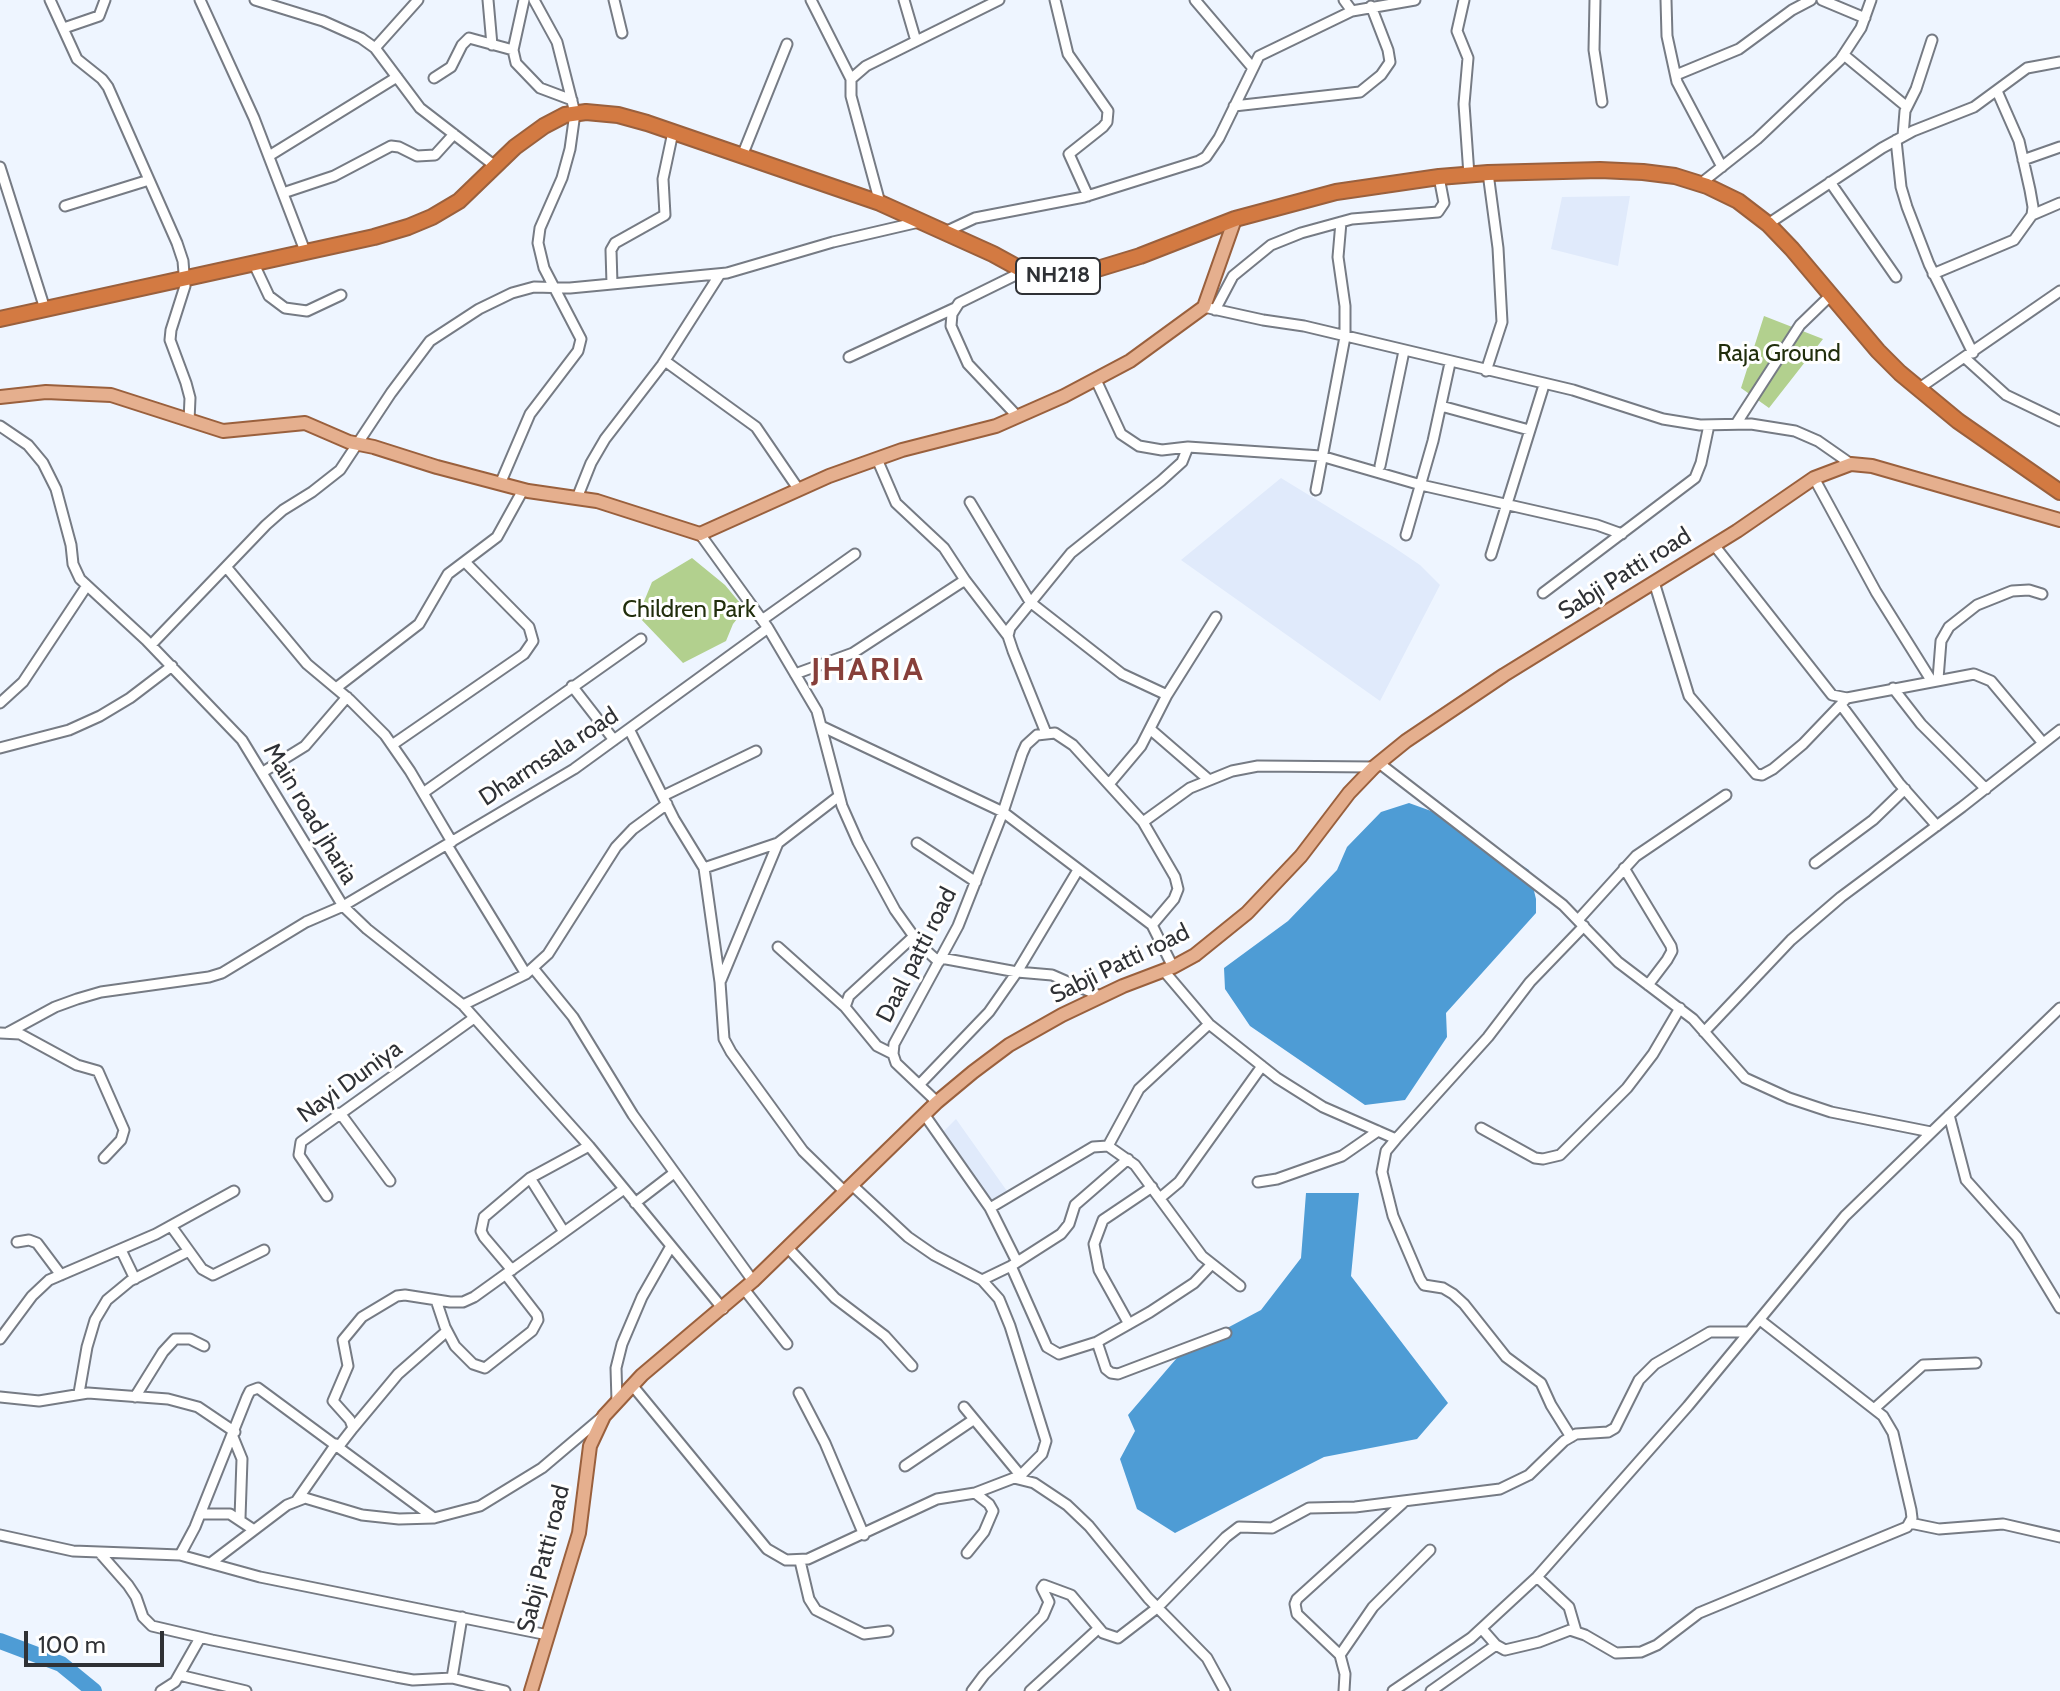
<!DOCTYPE html>
<style>
body{margin:0}
#map{position:relative;width:2060px;height:1691px;overflow:hidden;background:#eef5ff;font-family:Cabin,sans-serif}
canvas{display:block}
.scale{position:absolute;left:24px;top:1631px;width:140px;height:36px;box-sizing:border-box;border:4px solid #2f3135;border-top:0;padding-left:10px;font-size:24px;line-height:28px;white-space:nowrap;color:#2f3135;-webkit-text-stroke:6px #fff;paint-order:stroke}
</style>
<div id="map">
<canvas width="2060" height="1691"></canvas>
<div class="scale">100 m</div>
</div>
<script>
const g = document.querySelector('canvas').getContext('2d');
g.lineJoin = 'round';
function fill(path, color) { g.fillStyle = color; g.fill(path, 'evenodd'); }
const toPath = rows => new Path2D(rows.map(r => 'M' + r).join(''));
function strokePath(path, color, width, dash) { g.strokeStyle = color; g.lineWidth = width; g.lineCap = dash ? 'butt' : 'round'; g.setLineDash(dash || []); g.stroke(path); }
function label(font, color, halo, rows, align = 'center') {
  g.font = font + ' Cabin,sans-serif'; g.lineWidth = 6; g.setLineDash([]); g.textBaseline = 'middle'; g.strokeStyle = halo; g.fillStyle = color; for (const [text, x, y, turn = 0] of rows) {
    g.save(); g.translate(x, y); g.rotate((+turn || 0) * Math.PI / 180); g.textAlign = isNaN(turn) ? turn : align; if (halo) g.strokeText(text, 0, 0); g.fillText(text, 0, 0); g.restore();
  }
}
const built = toPath([
 [1630,196,1618,266,1551,249,1562,197],
 [1281,478,1392,546,1420,565,1440,585,1380,701,1181,560],
 [956,1119,1007,1191,988,1208,937,1138]
]);
const green = toPath([
 [1764,316,1823,339,1769,408,1741,388],
 [692,558,725,585,745,609,733,624,726,641,683,663,638,616,652,582]
]);
const water = toPath([
 [1409,803,1445,816,1529,870,1536,899,1536,913,1446,1013,1447,1037,1405,1100,1365,1105,1250,1026,1225,989,1224,968,1288,921,1337,870,1347,847,1381,812],
 [1306,1193,1359,1193,1351,1276,1448,1403,1417,1439,1324,1457,1175,1533,1137,1509,1120,1459,1135,1431,1128,1415,1182,1352,1261,1310,1301,1258]
]);
const river = toPath([
 [0,1641,61,1664,94,1691]
]);
const minor = toPath([
 [50,0,77,59,102,79,108,87,177,243,183,261,185,286,171,330,170,340,186,383,190,398,189,421],
 [200,0,254,118,305,251],
 [255,0,323,21,361,38,375,48,420,108,495,166],
 [488,0,492,45],
 [524,0,513,50,516,63,540,88,572,100],
 [614,0,622,33],
 [811,0,851,79],
 [904,0,916,41],
 [1055,0,1068,54,1108,111,1107,122,1103,127,1069,154,1088,196],
 [1195,0,1252,67],
 [1344,0,1352,11],
 [1464,0,1457,31,1468,58,1464,104,1469,175],
 [1595,0,1594,50,1602,102],
 [1666,0,1667,36,1677,82,1722,167],
 [1822,0,1865,18],
 [64,28,99,16,105,0],
 [375,48,418,0],
 [1844,55,1907,107],
 [1676,75,1739,49,1792,10,1811,0],
 [434,78,451,67,462,45,469,38,513,50],
 [1234,106,1360,92,1381,75,1390,62,1388,50,1371,6],
 [1903,136,1905,111,1916,89,1932,40],
 [1896,140,1901,187,1907,207,1929,264,1973,353],
 [269,156,397,77],
 [742,156,787,44],
 [2023,160,2060,147],
 [0,167,45,309],
 [1830,182,1896,277],
 [1700,184,1757,139,1840,60,1861,28,1871,0],
 [283,193,334,176,391,146,399,147,417,156,435,155,454,134],
 [880,203,851,96,851,79,866,66,999,0],
 [65,206,149,180],
 [2032,215,2060,203],
 [1768,224,1882,148,1913,131,1974,107,2027,68,2060,62],
 [945,232,975,218,1084,197,1199,161,1206,157,1219,138,1259,56,1352,11,1415,0],
 [253,262,269,296,285,308,307,311,341,295],
 [1933,274,2014,240,2032,215,2033,207,2030,190,2019,141,1997,91],
 [612,284,611,250,615,243,665,215,663,179,673,132],
 [1204,307,1263,320,1304,326,1573,390,1663,419,1700,425,1751,424,1795,431,1818,441,1851,464],
 [1215,310,1233,276,1271,245,1301,233,1352,219,1438,212,1444,203,1439,177],
 [849,357,955,308],
 [1965,358,2006,395,2060,421],
 [665,361,756,427,799,490],
 [1486,371,1502,322,1498,248,1488,173],
 [1096,380,1121,434,1139,446,1162,450,1188,447],
 [1918,389,2060,291],
 [1441,406,1529,430],
 [1018,417,968,364,951,326,952,314,959,303,1024,271],
 [1736,424,1800,325,1832,294],
 [0,426,28,445,43,463,56,489,71,545,73,564,80,579,146,640,242,740,343,906,367,929,463,1005,589,1146,723,1309],
 [877,459,896,503,944,548,965,580,1008,636],
 [1380,466,1404,351],
 [1814,478,1876,592,1931,680],
 [500,484,530,414,578,351,581,339,544,268,538,243,540,228,562,178,570,149,575,113,557,42,534,0],
 [1316,490,1345,337,1345,306,1338,257,1341,222],
 [577,498,591,463,605,439,662,365,720,274],
 [970,502,1030,602,1122,674,1167,695],
 [700,534,768,628,817,711,842,806,858,842,895,910,920,945,939,962],
 [1406,535,1433,441,1450,363],
 [1714,545,1832,695,1847,698,1974,674,1991,681,2043,743],
 [1491,555,1544,385],
 [227,568,307,664,350,700,385,735,410,771,452,842],
 [1654,582,1689,696,1756,774,1762,775,1773,769,1803,744,1847,698],
 [1543,593,1695,478,1701,463,1709,425],
 [762,620,855,554],
 [151,645,266,525,283,510,312,492,340,470,391,393,430,341,479,309,512,293,534,287,570,288,727,273,833,242,919,222],
 [795,674,853,653,965,580],
 [1938,679,1941,641,1949,627,1977,605,2012,591,2029,590,2042,594],
 [572,686,614,740],
 [336,688,419,624,448,574,497,537,523,490],
 [1893,688,1921,724,1986,789],
 [0,703,23,682,86,587],
 [1841,705,1899,783,1937,826],
 [823,727,1003,812,1152,925,1173,967],
 [629,729,674,819,704,868,720,982,724,1039,731,1052,803,1151,845,1192],
 [1150,729,1209,780],
 [1046,733,1013,651,1008,636,1010,628,1071,553,1161,481,1182,462,1188,447,1321,456,1421,485,1597,525,1622,534],
 [392,745,524,654,533,641,529,627,465,562],
 [0,748,69,730,100,716,130,698,172,666],
 [1379,763,1563,905,1618,962,1693,1019,1745,1078,1789,1098,1831,1112,1931,1132],
 [263,772,305,746,347,697],
 [1109,784,1141,746,1167,695,1216,617],
 [423,793,641,639],
 [663,796,756,751],
 [1143,822,1190,788,1232,771,1258,766,1374,767],
 [917,843,976,882],
 [447,845,526,974],
 [1815,863,1873,820,1905,789],
 [704,868,778,843,839,796],
 [1624,868,1671,946,1672,951,1667,960,1648,985],
 [1578,920,1636,856,1726,795],
 [778,947,845,1007],
 [941,958,1017,972,1052,975,1100,996],
 [533,968,573,1017,633,1115,753,1281],
 [1164,971,1209,1024,1277,1078,1323,1107,1396,1139],
 [721,980,778,843],
 [463,1005,526,974,548,954,616,847,633,829,667,804],
 [9,1032,55,1007,77,999,101,992,209,977,222,973,306,922,343,906,574,769,768,628],
 [1704,1032,1791,940,1841,897,1962,807,2060,730],
 [0,1033,20,1034,77,1065,98,1071,124,1130,121,1140,104,1158],
 [893,1054,877,1046,845,1007,849,996,913,937],
 [919,1085,989,1012,1017,972,1078,870],
 [937,1102,896,1063,893,1054,894,1044,958,926,1003,812,1022,754,1026,745,1037,735,1055,733,1073,745,1143,822,1175,877,1178,889,1174,899,1152,925],
 [340,1113,390,1181],
 [924,1114,990,1208,1017,1262],
 [1949,1115,1966,1180,2017,1237,2060,1308],
 [1481,1128,1535,1158,1543,1159,1560,1155,1627,1088,1653,1054,1680,1008],
 [1108,1146,1139,1089,1209,1024],
 [530,1178,564,1232],
 [1258,1182,1277,1179,1342,1156,1378,1131],
 [852,1185,908,1237,934,1255,982,1280,999,1299,1010,1326,1046,1441,1042,1454,1018,1478],
 [327,1196,299,1155,301,1142,474,1018],
 [1160,1198,1179,1182,1262,1066],
 [635,1203,674,1173],
 [990,1208,1093,1147,1108,1146,1135,1165,1202,1256,1240,1286],
 [171,1226,202,1269,213,1275,264,1250],
 [17,1242,29,1240,37,1243,61,1275],
 [788,1248,835,1298,885,1336,912,1366],
 [121,1250,135,1279],
 [1011,1266,1047,1347,1059,1354,1097,1342,1150,1312,1194,1283,1211,1265],
 [512,1270,484,1237,481,1231,484,1217,530,1178,589,1146],
 [982,1280,1011,1266,1061,1234,1069,1224,1075,1205,1128,1159],
 [744,1289,787,1344],
 [436,1300,445,1327,455,1346,473,1364,485,1368,532,1331,538,1320,537,1315,506,1275],
 [1129,1324,1099,1270,1094,1244,1103,1220,1152,1187],
 [0,1339,32,1296,49,1280,156,1234,234,1191],
 [1097,1342,1106,1369,1111,1373,1118,1374,1226,1333],
 [632,1385,767,1549,786,1560,808,1559,937,1499,975,1493,1014,1478,1034,1483,1067,1505,1089,1526,1148,1598,1207,1658,1225,1691],
 [79,1393,87,1347,95,1320,107,1300,130,1281,189,1251],
 [799,1393,825,1443,864,1535],
 [0,1397,39,1401,88,1393,168,1399,198,1407,235,1432],
 [135,1397,163,1352,175,1339,190,1339,204,1346],
 [617,1401,616,1368,622,1344,642,1297,671,1246],
 [964,1407,1021,1476],
 [1875,1408,1923,1365,1976,1363],
 [353,1428,398,1374,447,1331],
 [233,1437,242,1459,240,1518],
 [1571,1437,1551,1405,1541,1383,1506,1357,1464,1304,1453,1294,1443,1288,1424,1285,1420,1279,1393,1216,1382,1172,1386,1151,1396,1139,1488,1037,1530,982,1584,926],
 [339,1446,353,1428,350,1420,333,1401,348,1366,343,1340,362,1317,397,1296,405,1295,450,1302,463,1302,474,1297,624,1189],
 [905,1466,973,1420],
 [297,1500,336,1444],
 [200,1514,230,1514,254,1530],
 [1910,1523,1939,1529,2003,1524,2060,1537],
 [0,1535,73,1551,180,1555,260,1577,548,1635],
 [99,1552,128,1585,136,1597,143,1617,152,1626,212,1640,396,1677,413,1680,452,1678,505,1691],
 [967,1553,984,1532,993,1511,989,1504,975,1493],
 [180,1555,195,1527,247,1397,250,1391,258,1388,434,1518],
 [800,1561,809,1599,816,1610,864,1634,888,1631],
 [212,1562,287,1505,305,1498,362,1515,399,1519,434,1518,480,1506,542,1468,601,1418],
 [1537,1577,1569,1607,1576,1631],
 [1482,1629,1496,1645,1505,1650,1539,1642,1570,1630,1585,1635,1616,1653,1641,1652,1657,1645,1699,1613,1907,1527,1912,1518,1911,1510,1893,1433,1883,1416,1760,1320],
 [1340,1655,1373,1607,1430,1550],
 [179,1675,246,1691],
 [452,1678,462,1617],
 [161,1691,175,1682,200,1638],
 [972,1691,984,1675,1043,1616,1049,1602,1042,1588,1044,1585,1071,1595,1103,1633,1118,1638,1157,1608,1226,1537,1239,1527,1272,1528,1309,1508,1355,1507,1500,1489,1529,1475,1564,1441,1576,1434,1608,1432,1615,1428,1639,1380,1655,1364,1710,1332,1749,1332],
 [1030,1691,1099,1628],
 [1344,1691,1345,1674,1340,1655,1297,1614,1295,1604,1297,1599,1404,1502],
 [1393,1691,1471,1638,1537,1577,1688,1406,1845,1216,2060,1008],
 [1431,1691,1496,1645]
]);
const major = toPath([
 [0,397,46,392,111,395,223,431,305,423,349,442,374,447,437,467,528,491,597,501,700,534,829,476,902,450,996,426,1064,396,1130,361,1204,307,1235,219],
 [531,1691,579,1533,590,1446,604,1416,642,1375,753,1281,937,1102,973,1072,1009,1045,1062,1015,1123,986,1173,967,1195,955,1247,913,1301,856,1349,793,1374,767,1406,741,1504,675,1737,531,1814,478,1851,464,1872,466,2060,520]
]);
const highway = toPath([
 [0,319,374,237,408,227,432,217,459,201,515,147,544,126,565,115,586,112,618,115,647,123,880,203,993,254,1024,271,1047,277,1070,275,1094,270,1140,256,1235,219,1336,192,1439,177,1488,173,1600,170,1643,172,1675,176,1707,186,1738,201,1768,224,1792,249,1878,351,1900,373,1958,421,2060,492]
]);
const shields = [
 [1058,276,84]
];
const shieldNames = [
 ["NH218",1058,276]
];
const parkNames = [
 ["Raja Ground",1779,354],
 ["Children Park",689,610]
];
const streetNames = [
 ["Sabji Patti road",1625,574,-32],
 ["Dharmsala road",549,757,-33],
 ["Main road jharia",310,814,59],
 ["Daal patti road",917,955,-63],
 ["Sabji Patti road",1120,964,-26],
 ["Nayi Duniya",350,1082,-36],
 ["Sabji Patti road",544,1559,-76]
];
const districtNames = [
 ["JHARIA",868,671]
];
fill(built, '#e0eafb');
fill(green, '#b2d08e');
fill(water, '#4e9cd5');
strokePath(river, '#4e9cd5', 16);
strokePath(minor, '#767b84', 13);
strokePath(major, '#9a603d', 16);
strokePath(highway, '#9a603d', 18);
strokePath(minor, '#fff', 9);
strokePath(major, '#e5af8e', 12);
strokePath(highway, '#d37a42', 14);
for (const [x, y, w] of shields) { const box = new Path2D(); box.roundRect(x - w / 2, y - 18, w, 36, 6); g.fillStyle = '#fff'; g.fill(box); strokePath(box, '#2f3135', 2); }
label('bold 22px', '#2f3135', null, shieldNames);
label('24px', '#212e0c', '#fff', parkNames);
label('24px', '#2f3135', '#fff', streetNames);
g.letterSpacing = '2px';
label('bold 32px', '#873f3a', '#fff', districtNames);
g.letterSpacing = '0px';
</script>
